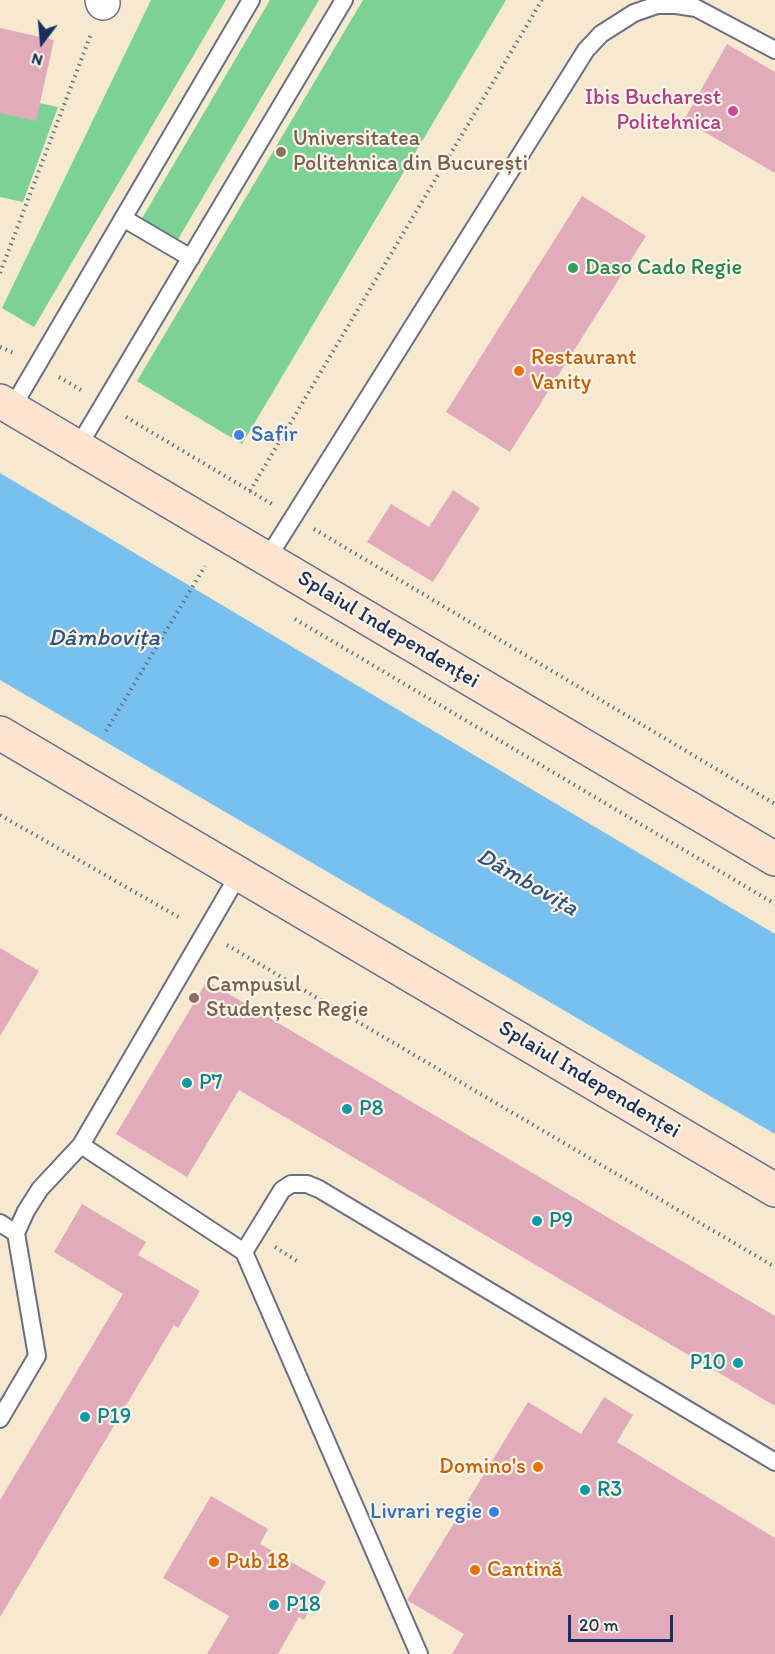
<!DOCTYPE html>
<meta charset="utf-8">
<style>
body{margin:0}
#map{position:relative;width:775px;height:1654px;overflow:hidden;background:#f7e8d0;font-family:Itim,sans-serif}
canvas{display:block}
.north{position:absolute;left:12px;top:12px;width:60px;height:60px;-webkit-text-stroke:4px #fcf5e5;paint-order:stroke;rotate:196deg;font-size:16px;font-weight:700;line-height:24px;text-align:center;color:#1b2f5e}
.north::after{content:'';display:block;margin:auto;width:21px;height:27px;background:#1b2f5e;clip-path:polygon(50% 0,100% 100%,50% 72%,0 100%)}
.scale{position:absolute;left:568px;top:1615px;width:105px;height:27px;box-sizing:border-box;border:3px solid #1b2f5e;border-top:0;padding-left:8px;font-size:18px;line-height:21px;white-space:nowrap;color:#1b2f5e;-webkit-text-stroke:4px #fcf5e5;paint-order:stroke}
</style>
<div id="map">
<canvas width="775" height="1654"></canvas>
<div class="north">N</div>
<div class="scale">20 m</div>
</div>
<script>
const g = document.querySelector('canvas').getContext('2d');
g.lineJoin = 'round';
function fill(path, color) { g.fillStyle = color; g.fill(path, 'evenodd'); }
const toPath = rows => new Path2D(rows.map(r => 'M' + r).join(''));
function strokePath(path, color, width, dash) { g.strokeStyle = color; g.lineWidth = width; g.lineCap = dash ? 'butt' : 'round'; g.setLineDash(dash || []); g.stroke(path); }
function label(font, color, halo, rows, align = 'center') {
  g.font = font + ' Itim,sans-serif'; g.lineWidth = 4.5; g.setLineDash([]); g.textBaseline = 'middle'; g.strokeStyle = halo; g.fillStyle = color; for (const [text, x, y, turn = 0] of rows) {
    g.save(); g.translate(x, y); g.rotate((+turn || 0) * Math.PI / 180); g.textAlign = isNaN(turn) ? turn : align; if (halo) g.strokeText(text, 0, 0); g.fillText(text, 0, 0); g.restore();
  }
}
const green = toPath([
 [151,0,226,0,34,327,2,308],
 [270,0,319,0,177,241,141,220],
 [363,0,506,0,242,444,137,381],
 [0,95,58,107,23,202,0,197]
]);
const water = toPath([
 [0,473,775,934,775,1134,0,680]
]);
const building = toPath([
 [0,28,54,40,36,121,0,113],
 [727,44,775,72,775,173,684,120],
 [582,196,646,236,510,452,446,412],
 [453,490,480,508,433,582,367,542,391,504,429,527],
 [0,948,39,971,0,1036],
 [207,981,775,1316,775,1406,239,1090,187,1177,116,1134],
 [82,1204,146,1242,138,1255,200,1291,178,1328,174,1325,0,1617,0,1500,123,1294,54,1252],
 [604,1397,633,1415,617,1442,775,1538,775,1654,452,1654,464,1634,407,1600,528,1402,581,1434],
 [211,1496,268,1529,260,1544,326,1582,304,1620,299,1617,278,1654,207,1654,229,1616,163,1578]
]);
const path = toPath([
 [0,273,91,34],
 [0,347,16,354],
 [59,377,81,390],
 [126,417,272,504],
 [250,491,542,0],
 [314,529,775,804],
 [295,619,775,904],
 [106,731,205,566],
 [0,815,182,919],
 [227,945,775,1267],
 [275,1247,297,1261]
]);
const service = toPath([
 [123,218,191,258],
 [12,408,251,0],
 [78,447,344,0],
 [267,559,586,50,601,34,634,13,657,5,676,5,696,8,775,50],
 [81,1145,244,1252,419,1654],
 [0,1223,16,1233],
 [244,1252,282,1190,291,1184,307,1184,319,1189,775,1462],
 [0,1419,37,1356,16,1233,26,1211,40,1189,81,1145,239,874]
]);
const minor = toPath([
 [102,0,103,3]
]);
const secondary = toPath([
 [0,401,775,859],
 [0,733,775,1190]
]);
const markers = [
 [733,111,6,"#d1479c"],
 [281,152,6,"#8d6e63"],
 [573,268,6,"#2e9e5b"],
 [519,371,6,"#e8710a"],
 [239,435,6,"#3f7fe0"],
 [194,998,6,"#8d6e63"],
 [187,1083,6,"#0f9aa8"],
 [347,1109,6,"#0f9aa8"],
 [537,1221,6,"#0f9aa8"],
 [738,1363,6,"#0f9aa8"],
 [85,1417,6,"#0f9aa8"],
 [538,1467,6,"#e8710a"],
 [585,1490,6,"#0f9aa8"],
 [494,1512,6,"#3f7fe0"],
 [214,1562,6,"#e8710a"],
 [475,1570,6,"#e8710a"],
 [274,1605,6,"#0f9aa8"]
];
const hotelNames = [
 ["Ibis Bucharest",721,98],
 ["Politehnica",721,123]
];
const educationNames = [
 ["Universitatea",293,139],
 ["Politehnica din București",293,164],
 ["Campusul",206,985],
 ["Studențesc Regie",206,1010]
];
const leisureNames = [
 ["Daso Cado Regie",585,268]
];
const foodNames = [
 ["Restaurant",531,358],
 ["Vanity",531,383],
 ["Domino's",526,1467,"right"],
 ["Pub 18",226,1562],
 ["Cantină",487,1570]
];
const shopNames = [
 ["Safir",251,435],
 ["Livrari regie",482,1512,"right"]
];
const streetNames = [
 ["Splaiul Independenței",388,630,31],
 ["Splaiul Independenței",589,1080,31]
];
const cultureNames = [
 ["P7",199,1083],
 ["P8",359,1109],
 ["P9",549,1221],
 ["P10",726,1363,"right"],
 ["P19",97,1417],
 ["R3",597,1490],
 ["P18",286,1605]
];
const waterNames = [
 ["Dâmbovița",104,639],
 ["Dâmbovița",527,883,30]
];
fill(green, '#7cd295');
fill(water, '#77c0ef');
fill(building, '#e2abbb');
strokePath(service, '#687086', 20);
strokePath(minor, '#687086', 36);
strokePath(secondary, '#687086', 36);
strokePath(path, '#687086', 4, [1.5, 4.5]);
strokePath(service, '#fff', 16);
strokePath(minor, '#fff', 33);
strokePath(secondary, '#fde4d1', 33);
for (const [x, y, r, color] of markers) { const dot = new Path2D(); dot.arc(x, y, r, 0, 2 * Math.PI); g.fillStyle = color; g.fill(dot); strokePath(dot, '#fcf5e5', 2); }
label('22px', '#b23c85', '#fcf5e5', hotelNames, 'right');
label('22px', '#785e54', '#fcf5e5', educationNames, 'left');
label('22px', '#27864d', '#fcf5e5', leisureNames, 'left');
label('22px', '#c56008', '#fcf5e5', foodNames, 'left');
label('22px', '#366cbe', '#fcf5e5', shopNames, 'left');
label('22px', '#1b2f5e', '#fcf5e5', streetNames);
label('22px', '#0d838f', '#fcf5e5', cultureNames, 'left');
label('italic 24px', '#325382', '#fcf5e5', waterNames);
</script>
